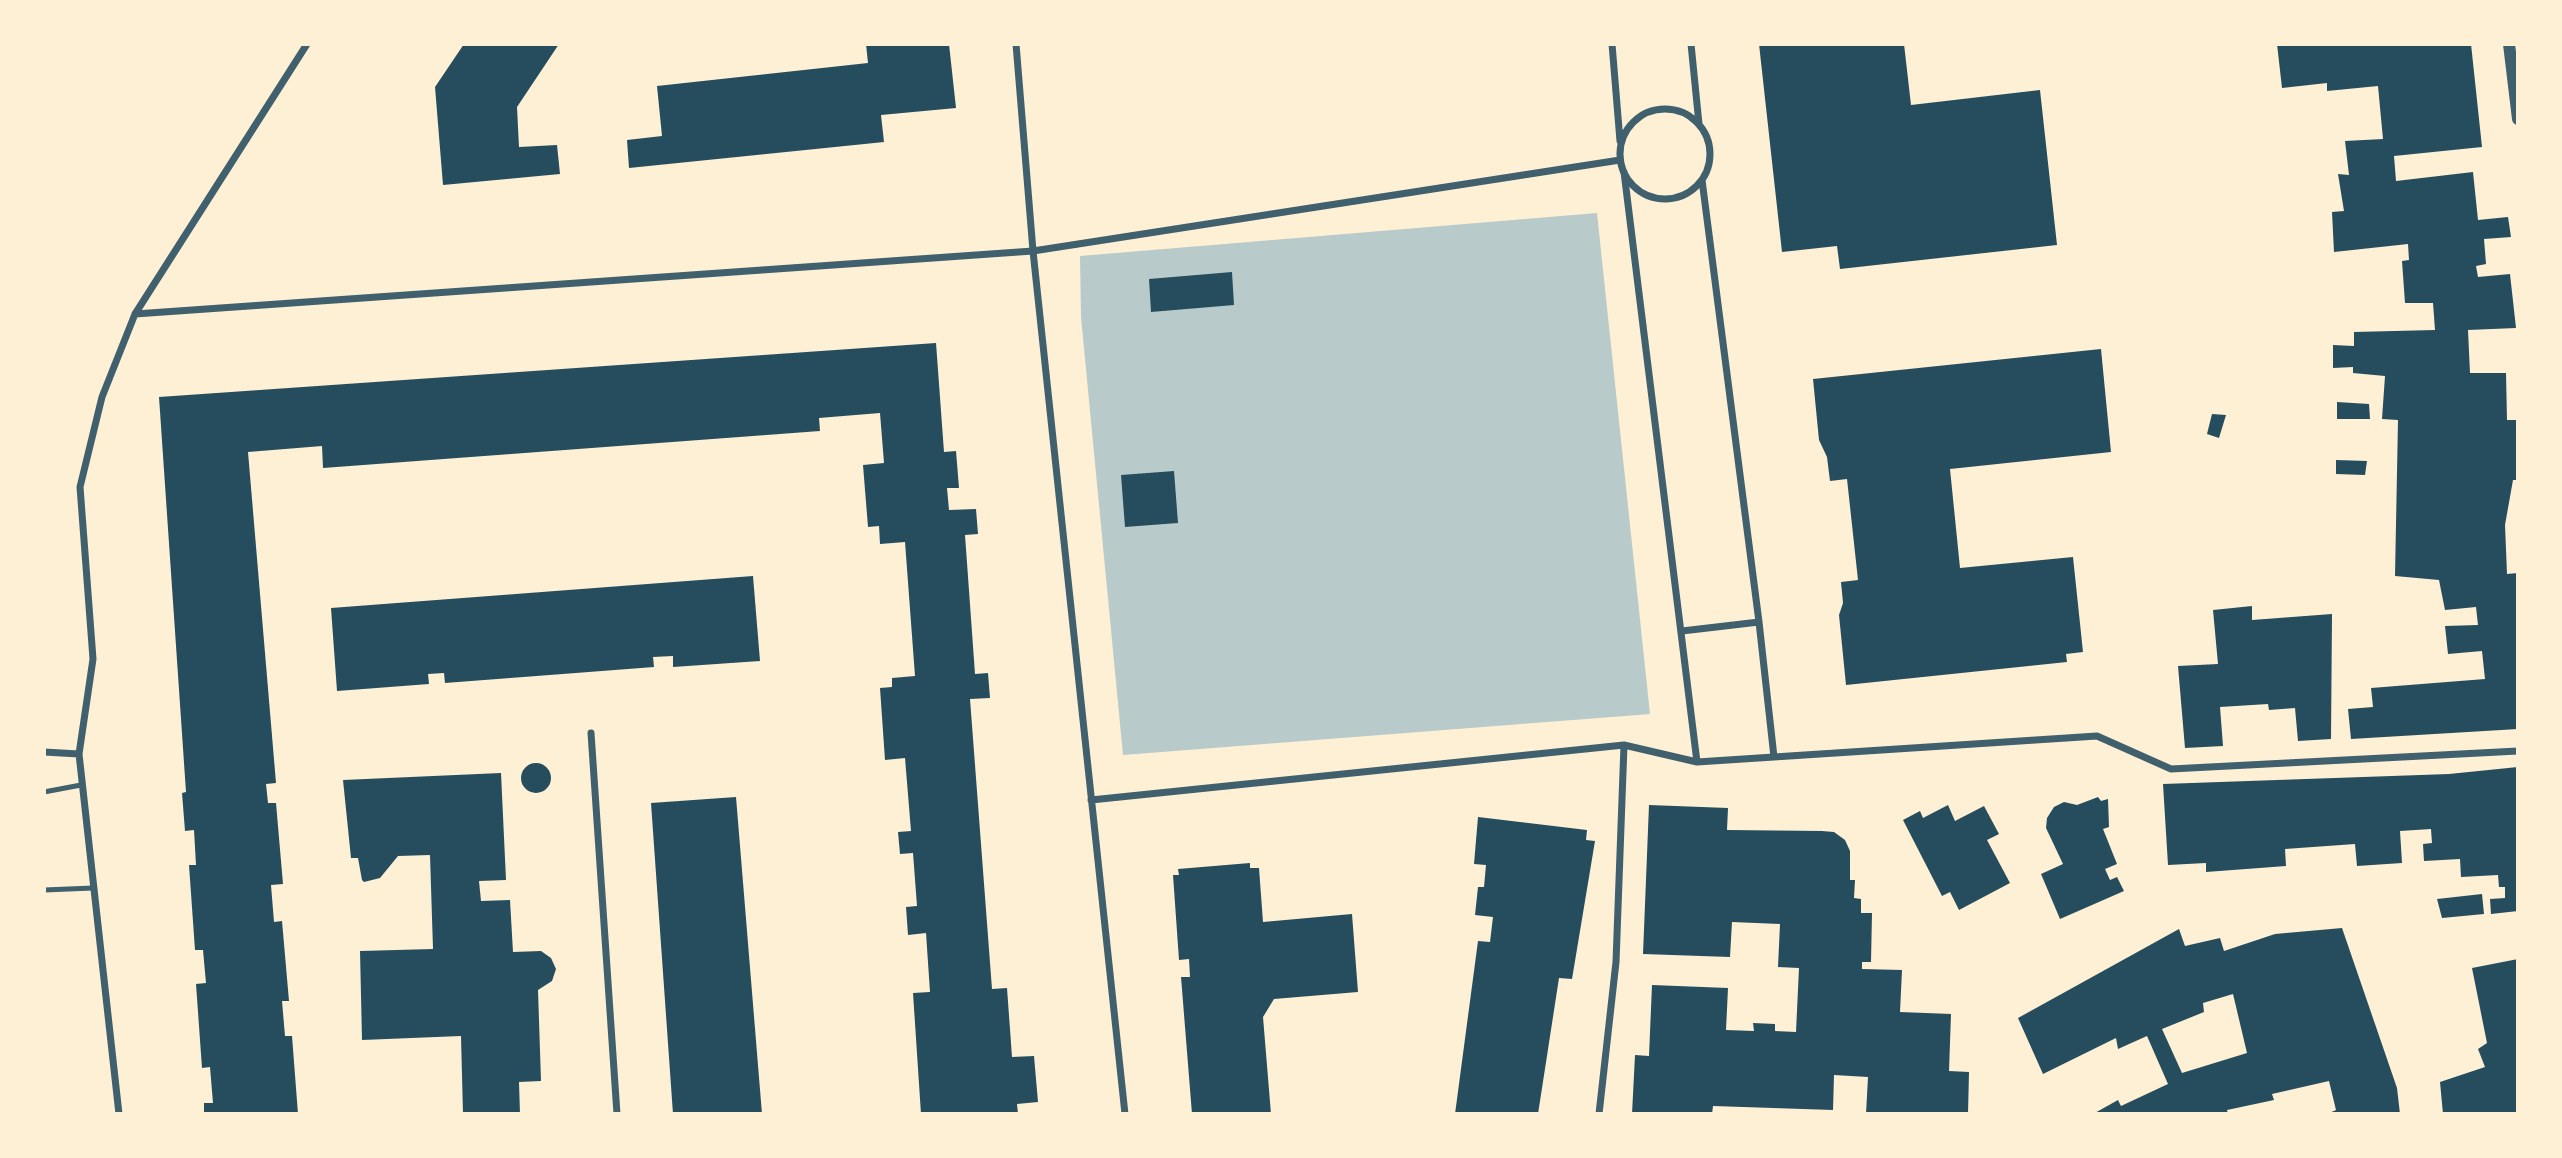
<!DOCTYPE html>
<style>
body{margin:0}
#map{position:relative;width:2562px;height:1158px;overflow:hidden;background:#fdf0d5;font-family:Figtree,sans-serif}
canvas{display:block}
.frame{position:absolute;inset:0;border:46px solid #fdf0d5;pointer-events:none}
</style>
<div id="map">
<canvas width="2562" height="1158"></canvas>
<div class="frame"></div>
</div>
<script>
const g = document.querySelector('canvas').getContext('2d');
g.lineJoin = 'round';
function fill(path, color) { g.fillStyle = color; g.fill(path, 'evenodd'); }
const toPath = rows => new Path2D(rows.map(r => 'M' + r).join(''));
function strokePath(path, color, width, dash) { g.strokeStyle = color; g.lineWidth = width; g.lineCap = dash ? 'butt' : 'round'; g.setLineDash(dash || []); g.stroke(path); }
const green = toPath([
 [1597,213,1650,714,1123,755,1081,317,1080,256]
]);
const building = toPath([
 [464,44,559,44,517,107,519,147,557,145,560,174,443,185,435,87],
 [866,44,949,44,956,108,881,115,884,142,629,168,627,140,662,136,657,86,868,63],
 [1759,44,1904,44,1911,105,2040,90,2057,245,1840,269,1837,246,1782,252],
 [2277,44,2471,44,2482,147,2394,156,2396,181,2473,172,2478,220,2508,217,2511,237,2484,239,2486,264,2476,266,2478,277,2510,274,2516,328,2468,330,2470,373,2506,373,2507,420,2518,420,2518,480,2513,480,2505,525,2507,574,2518,573,2518,729,2351,739,2348,709,2373,707,2371,688,2485,679,2482,651,2448,654,2445,626,2478,625,2476,607,2445,610,2439,580,2395,576,2398,420,2382,419,2385,376,2353,373,2353,367,2333,368,2333,345,2354,346,2354,332,2435,330,2433,303,2405,303,2402,261,2409,260,2408,244,2334,252,2332,212,2344,211,2338,174,2349,175,2345,141,2383,139,2378,86,2327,91,2327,83,2282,88],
 [1232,272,1234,305,1151,312,1149,279],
 [936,343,944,452,956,451,959,488,947,488,949,510,976,509,978,534,965,535,975,674,988,673,990,698,970,699,992,989,1007,988,1012,1057,1034,1056,1038,1102,1017,1104,1018,1114,921,1114,913,993,930,992,926,933,908,935,906,907,917,906,913,853,900,854,898,832,911,831,905,758,885,760,880,688,892,687,892,678,915,676,905,542,880,544,879,526,868,527,863,465,884,463,880,413,819,418,820,431,323,468,322,446,248,452,276,783,266,784,268,803,276,803,283,884,271,885,274,922,282,921,289,1001,282,1001,285,1036,292,1036,298,1114,204,1114,204,1103,213,1103,210,1067,202,1068,196,984,206,983,203,950,195,950,189,865,196,865,194,830,185,831,182,793,186,792,159,397],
 [2101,349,2111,452,1950,469,1960,568,2073,557,2083,652,2066,654,2067,662,1846,685,1839,615,1843,603,1841,582,1858,580,1847,479,1830,481,1827,457,1819,440,1813,379],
 [2337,402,2369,404,2370,419,2337,419],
 [2212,414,2226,415,2219,438,2207,434],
 [2336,460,2367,461,2365,475,2336,474],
 [1174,471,1178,523,1125,527,1121,475],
 [753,576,760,661,673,667,673,656,653,657,654,667,445,683,444,673,428,674,429,684,337,691,331,608],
 [2252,606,2252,620,2332,614,2331,739,2298,741,2295,708,2269,710,2268,704,2220,707,2223,746,2185,748,2178,666,2218,664,2213,610],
 '521 778a15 15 0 1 1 30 0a15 15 0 1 1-30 0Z',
 [2518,767,2518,911,2491,914,2490,899,2505,898,2505,887,2499,887,2498,875,2461,877,2460,859,2424,861,2423,844,2432,843,2431,829,2400,831,2402,863,2357,866,2355,844,2285,849,2286,866,2206,872,2206,863,2168,865,2163,784,2449,774],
 [501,773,506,880,479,881,481,901,510,900,513,952,541,951,551,958,556,969,552,981,538,990,541,1081,519,1082,520,1114,463,1114,461,1036,362,1040,360,951,433,949,430,855,398,856,380,878,364,882,362,880,358,858,351,858,343,780],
 [736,797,762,1114,673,1114,651,803],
 [2098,797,2101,801,2108,799,2109,827,2103,829,2117,864,2105,869,2110,880,2117,877,2124,891,2060,919,2041,874,2063,864,2046,828,2047,818,2054,807,2064,802,2077,805],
 [1649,805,1728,808,1727,830,1822,831,1834,832,1845,840,1850,851,1850,880,1855,880,1854,898,1861,899,1861,913,1872,913,1871,962,1862,962,1862,969,1902,970,1900,1012,1951,1014,1949,1071,1969,1072,1968,1114,1866,1114,1868,1077,1834,1075,1833,1110,1713,1106,1712,1114,1632,1114,1635,1055,1649,1056,1652,985,1728,988,1726,1030,1754,1031,1753,1023,1775,1024,1775,1031,1796,1032,1799,968,1778,967,1780,924,1732,922,1730,957,1643,954],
 [1948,805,1955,821,1984,806,1999,834,1987,840,2010,883,1959,910,1950,892,1942,896,1903,820,1920,811,1923,818],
 [1478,817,1587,830,1586,840,1595,841,1572,979,1559,978,1538,1114,1455,1114,1478,941,1490,942,1493,917,1475,915,1478,887,1484,887,1486,865,1474,864],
 [1250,863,1250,868,1259,868,1263,922,1352,914,1358,992,1274,999,1263,1017,1271,1114,1192,1114,1181,977,1190,977,1189,959,1179,960,1173,875,1179,875,1178,869],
 [2482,894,2484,914,2442,918,2437,899],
 [2342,928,2397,1088,2400,1114,2327,1114,2336,1110,2329,1081,2272,1094,2274,1100,2227,1110,2228,1114,2093,1114,2118,1100,2121,1106,2168,1084,2147,1036,2118,1049,2116,1038,2043,1074,2018,1018,2179,929,2185,946,2220,938,2224,951,2275,934],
 [2233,994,2247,1053,2182,1073,2162,1029,2204,1012,2203,1003],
 [2518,959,2518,1114,2443,1114,2440,1082,2485,1067,2478,1049,2487,1043,2472,968]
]);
const service = toPath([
 [44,792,81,785],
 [44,890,93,888]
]);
const minor = toPath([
 [1016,44,1033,251,1125,1114],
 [1612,44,1620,141],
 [1691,44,1699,124],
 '1620 154a45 45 0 1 1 90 0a45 45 0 1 1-90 0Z',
 [1624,172,1697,762],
 [1702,180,1759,622,1774,757],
 [135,314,1033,251,1620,160],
 [1682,631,1759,622],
 [591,733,617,1114],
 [44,752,79,754],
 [1091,800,1624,745,1697,762,2097,736,2171,769,2518,751],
 [119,1114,79,754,93,659,80,487,102,397,135,314,307,44],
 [1599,1114,1616,962,1624,745]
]);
const tertiary = toPath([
 [2509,44,2518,119]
]);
fill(green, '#b9caca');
fill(building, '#264d5e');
strokePath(service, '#3f606c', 5);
strokePath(minor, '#3f606c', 7);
strokePath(tertiary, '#3f606c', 12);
</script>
